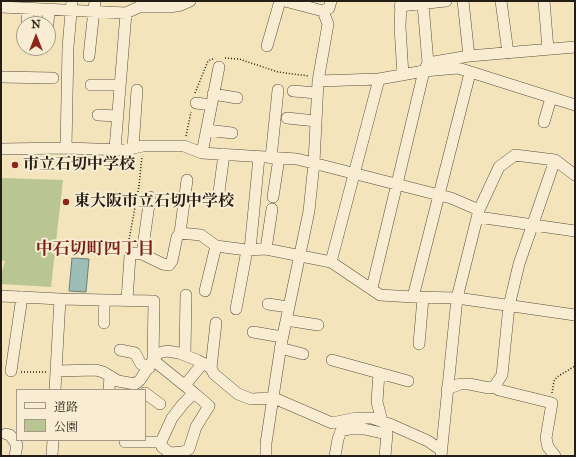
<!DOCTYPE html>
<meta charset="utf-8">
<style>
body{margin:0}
#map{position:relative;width:576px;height:457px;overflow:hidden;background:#f4e4bb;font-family:"IM FELL Great Primer","Noto Serif JP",serif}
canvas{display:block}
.frame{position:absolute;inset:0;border:2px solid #251e14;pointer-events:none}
.legend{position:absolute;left:16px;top:389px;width:130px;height:52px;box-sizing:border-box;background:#f8edd3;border:1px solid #a49a87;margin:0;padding:5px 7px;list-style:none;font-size:12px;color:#251e14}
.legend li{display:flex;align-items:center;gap:8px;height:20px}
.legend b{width:20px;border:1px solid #a49a87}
.north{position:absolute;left:16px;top:16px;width:40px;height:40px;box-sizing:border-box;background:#f8edd3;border:1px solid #a49a87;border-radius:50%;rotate:0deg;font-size:11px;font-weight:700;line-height:16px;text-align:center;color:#251e14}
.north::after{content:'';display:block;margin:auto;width:14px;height:18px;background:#8f2418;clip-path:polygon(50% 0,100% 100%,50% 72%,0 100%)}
</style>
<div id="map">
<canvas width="576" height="457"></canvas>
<div class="frame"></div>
<ul class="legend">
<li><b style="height:5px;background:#f8edd3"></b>道路</li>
<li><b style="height:11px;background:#b9c592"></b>公園</li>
</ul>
<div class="north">N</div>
</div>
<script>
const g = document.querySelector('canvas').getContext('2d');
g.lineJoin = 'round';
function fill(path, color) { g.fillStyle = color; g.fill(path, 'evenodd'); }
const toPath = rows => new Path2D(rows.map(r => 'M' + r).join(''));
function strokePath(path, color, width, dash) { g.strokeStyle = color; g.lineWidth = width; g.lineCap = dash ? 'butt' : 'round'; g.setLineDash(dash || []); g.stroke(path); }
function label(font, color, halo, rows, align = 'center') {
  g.font = font + ' "IM FELL Great Primer","Noto Serif JP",serif'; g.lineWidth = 4; g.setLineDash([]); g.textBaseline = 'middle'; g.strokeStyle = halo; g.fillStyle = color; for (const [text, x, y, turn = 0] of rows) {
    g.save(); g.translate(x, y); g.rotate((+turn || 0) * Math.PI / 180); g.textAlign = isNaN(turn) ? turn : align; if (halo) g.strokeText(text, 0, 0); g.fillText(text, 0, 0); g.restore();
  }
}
const green = toPath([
 [1,178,63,180,51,287,1,284,1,275,5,261,1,260]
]);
const water = toPath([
 [72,258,89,259,86,292,69,291,72,258]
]);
const path = toPath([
 [225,58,239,59,278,72,309,76],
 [195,93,208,61,215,58],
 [186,136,191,112],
 [128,245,139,186,142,156],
 [21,372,47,372],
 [552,393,554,381,557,377,575,366]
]);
const minor = toPath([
 [401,1,400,27,403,75],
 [463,1,469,56],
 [501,1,508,53],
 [544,1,548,49],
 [423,4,428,63],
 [400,6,446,1],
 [1,7,126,13,139,7,170,7,181,5,190,1],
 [323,11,329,8,331,1],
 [27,24,28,8],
 [48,24,49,9],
 [267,46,280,1],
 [89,56,95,1],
 [1,77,53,78],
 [318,81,379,79,424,71,428,63,469,56,575,47],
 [91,85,120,85],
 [293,91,317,93],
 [213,94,237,98],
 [196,103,211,105],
 [98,115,117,116],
 [287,118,316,121],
 [544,122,551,98],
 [207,130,232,133],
 [66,148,68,47,72,1],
 [133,148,137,90],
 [1,149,66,148,124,150,143,146,184,146,202,153,297,159,451,198,479,210,457,298,441,456],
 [115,149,126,13],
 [202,153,219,67],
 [271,158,278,90],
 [187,180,180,233,201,235,216,246,247,250,266,249,331,262,380,295,413,297,457,298,575,315],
 [219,192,224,154],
 [273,197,279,158],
 [479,210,499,167,515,155,555,160,575,175],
 [478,217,575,231],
 [266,249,272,209],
 [250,250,259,157],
 [142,254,150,197],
 [331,262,379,79],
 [372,288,424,71,458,68,575,105],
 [205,291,216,246],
 [1,296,60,299,55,390],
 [413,297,470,73],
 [60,299,154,301,153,360,194,393,209,406,196,427,189,449,183,452,170,453,162,447,161,442,172,418,183,404,194,393],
 [127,300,130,256,135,253,142,254,163,264,169,265,172,261,177,237,180,233],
 [268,304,288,307],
 [236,309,247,250],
 [286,320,318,325],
 [104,323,104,300],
 [253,332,282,337],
 [419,344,423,298],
 [280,348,303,354],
 [120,350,135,353,141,364,149,368],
 [185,355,186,295],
 [332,360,408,381],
 [211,368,216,323],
 [11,371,22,297],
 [56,371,96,370,103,372,118,381,135,384,140,380,153,360,159,353,167,351,179,353,197,360,211,368,214,374,238,394,251,399,274,398,332,423,356,418,372,418,392,425,428,441,441,450],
 [379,373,377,402,382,421],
 [185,385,203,363],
 [494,387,499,390,552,403,546,438,548,447,555,456],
 [447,389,460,384,469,384,489,388,494,387,502,375,509,306,519,264,555,160],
 [109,390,110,376],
 [145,393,160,404],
 [6,434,10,435,17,445,15,456],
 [125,440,125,442,161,442],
 [52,456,53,440],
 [266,456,266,443,281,345,309,211,314,163,318,81,328,24,323,11,285,1],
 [335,456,338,439,341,431,350,429,364,429,387,434,385,456]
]);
const markers = [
 [15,165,4,"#8f2418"],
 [66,202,4,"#8f2418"]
];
const poiNames = [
 ["市立石切中学校",23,165],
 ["東大阪市立石切中学校",74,202]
];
const neighbourhoodNames = [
 ["中石切町四丁目",95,250]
];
fill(green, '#b9c592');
fill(water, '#9dbeb7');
strokePath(water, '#6d7e76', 1);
strokePath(minor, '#59503e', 12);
strokePath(path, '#251e14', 1.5, [1, 2]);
strokePath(minor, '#f8edd3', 11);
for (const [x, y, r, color] of markers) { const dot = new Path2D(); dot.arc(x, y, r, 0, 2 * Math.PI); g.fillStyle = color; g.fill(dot); strokePath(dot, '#f8edd3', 1.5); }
label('bold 16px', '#251e14', '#f8edd3', poiNames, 'left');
label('bold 17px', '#7a1f14', '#f8edd3', neighbourhoodNames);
</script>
